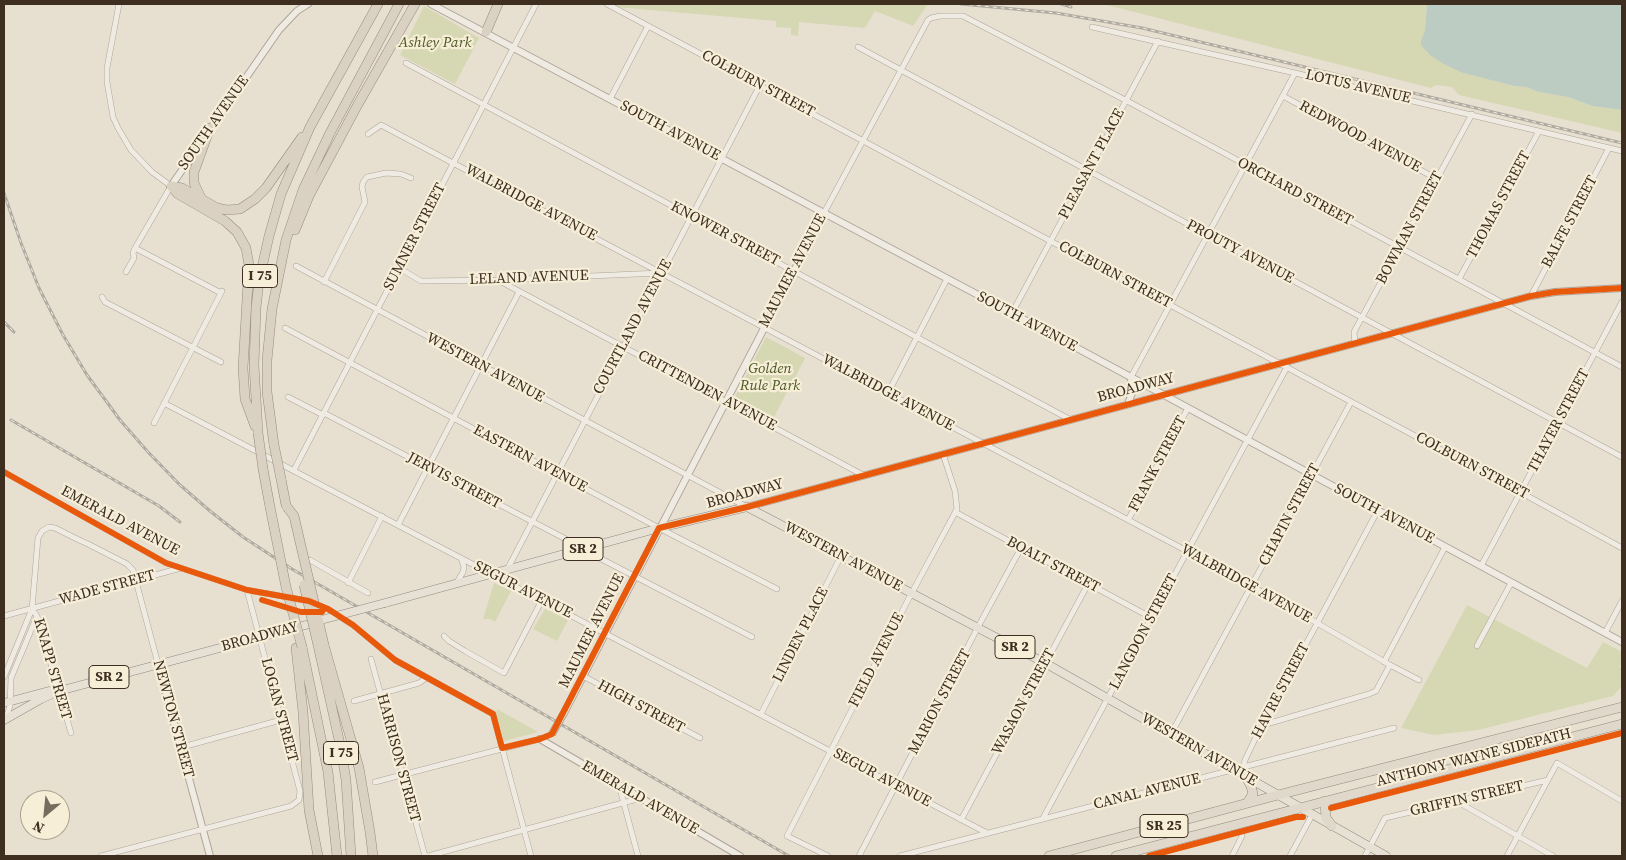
<!DOCTYPE html>
<style>
body{margin:0}
#map{position:relative;width:1626px;height:860px;overflow:hidden;background:#e7e0d1;font-family:"Source Serif 4",serif}
canvas{display:block}
.frame{position:absolute;inset:0;border:5px solid #3d2e20;pointer-events:none}
.north{position:absolute;left:20px;top:790px;width:50px;height:50px;box-sizing:border-box;background:#f7eed8;border:1px solid #ada18e;border-radius:50%;rotate:208deg;font-size:14px;font-weight:700;line-height:20px;text-align:center;color:#3d2e20}
.north::after{content:'';display:block;margin:auto;width:18px;height:22px;background:#786c5e;clip-path:polygon(50% 0,100% 100%,50% 72%,0 100%)}
</style>
<div id="map">
<canvas width="1626" height="860"></canvas>
<div class="frame"></div>
<div class="north">N</div>
</div>
<script>
const g = document.querySelector('canvas').getContext('2d');
g.lineJoin = 'round';
function fill(path, color) { g.fillStyle = color; g.fill(path, 'evenodd'); }
const toPath = rows => new Path2D(rows.map(r => 'M' + r).join(''));
function strokePath(path, color, width, dash) { g.strokeStyle = color; g.lineWidth = width; g.lineCap = dash ? 'butt' : 'round'; g.setLineDash(dash || []); g.stroke(path); }
function label(font, color, halo, rows, align = 'center') {
  g.font = font + ' "Source Serif 4",serif'; g.lineWidth = 4.5; g.setLineDash([]); g.textBaseline = 'middle'; g.strokeStyle = halo; g.fillStyle = color; for (const [text, x, y, turn = 0] of rows) {
    g.save(); g.translate(x, y); g.rotate((+turn || 0) * Math.PI / 180); g.textAlign = isNaN(turn) ? turn : align; if (halo) g.strokeText(text, 0, 0); g.fillText(text, 0, 0); g.restore();
  }
}
const green = toPath([
 [610,4,905,4,927,5,913,26,875,11,865,28,799,22,798,36,791,35,791,28,776,27,776,21,616,7],
 [1103,4,1427,4,1425,30,1421,41,1463,73,1514,86,1526,87,1539,92,1568,97,1592,106,1622,110,1622,133,1459,95,1452,87,1436,85,1431,88],
 [424,6,479,38,455,84,400,55],
 [766,337,805,358,774,417,735,397],
 [494,583,511,591,495,622,490,619,483,619],
 [1467,605,1587,668,1603,642,1622,652,1622,665,1619,666,1622,669,1622,686,1613,696,1478,730,1434,735,1401,728],
 [545,609,568,620,557,641,533,629],
 [497,709,538,732,504,741,496,713]
]);
const water = toPath([
 [1427,4,1622,4,1622,110,1592,106,1568,97,1539,92,1526,87,1514,86,1463,73,1442,63,1430,55,1421,45,1421,41,1425,30]
]);
const minor = toPath([
 [119,4,107,68,107,82,113,117,118,128,131,150,152,172,171,186,135,248,133,253,134,258,126,272],
 [607,4,1520,492,1622,548],
 [1092,27,1295,73,1622,151],
 [858,47,1622,457],
 [406,63,1069,419],
 [1283,96,1437,179],
 [610,99,648,26],
 [368,134,381,125,1187,551,1284,604,1390,665,1419,680],
 [824,213,928,20,931,18,940,16,963,16,1131,103,1622,367],
 [135,248,221,293],
 [296,266,747,507],
 [399,268,421,281,498,280,660,273],
 [1459,279,1539,131],
 [498,280,863,475],
 [324,282,365,202,362,187,363,182,367,177,386,173,401,174,411,178],
 [1531,296,1609,148],
 [102,297,105,302,221,362],
 [1012,313,1158,41],
 [285,328,659,528,777,589],
 [1355,343,1354,332,1472,114],
 [1131,377,1295,73],
 [888,393,947,279],
 [288,397,323,415],
 [164,403,987,833],
 [324,413,583,548],
 [154,423,222,291],
 [294,470,536,4],
 [4,472,166,563,247,590,309,601,328,609,353,625,395,660,493,714,531,856],
 [955,512,1152,618],
 [1128,520,1188,408],
 [398,525,519,292],
 [582,549,752,637],
 [310,560,368,593],
 [1481,566,1622,302],
 [507,570,760,85],
 [348,583,382,516],
 [456,584,463,572,464,567,461,558],
 [32,609,37,616,71,733],
 [4,616,181,568],
 [1605,633,1622,601],
 [444,636,449,641,465,651,504,673,542,600],
 [1477,646,1511,583],
 [371,659,425,856],
 [1384,662,1445,547],
 [583,676,700,738],
 [4,677,32,609,38,538,42,531,49,527,55,528,79,540,88,544,127,564,133,570,158,664],
 [354,701,419,683,426,678],
 [761,714,841,556],
 [6,718,10,706,11,678,37,616],
 [1263,725,1369,694,1376,691,1390,665],
 [1171,734,1351,402],
 [180,744,186,746,281,720],
 [1243,767,1245,760,1255,739,1378,510],
 [375,782,540,739],
 [619,785,638,856],
 [1458,802,1553,856],
 [1043,818,1287,367],
 [961,820,1088,584],
 [101,856,291,806,299,800,300,791,247,590],
 [428,856,641,798],
 [828,856,787,836,908,600,957,509,955,491,943,454],
 [859,856,978,627,1021,548],
 [900,856,1394,728],
 [1232,856,1242,836],
 [1290,856,1312,815],
 [1365,856,1385,818,1548,780],
 [1507,856,1557,763,1622,801]
]);
const tertiary = toPath([
 [431,4,1012,313,1622,642],
 [171,186,279,30,297,11,308,4],
 [1128,404,1132,393,1131,377],
 [747,507,1531,296,1555,292,1622,288],
 [158,664,210,856],
 [564,713,824,213],
 [540,739,740,856]
]);
const primary = toPath([
 [385,603,659,528,747,507,1045,663,1386,856],
 [4,703,49,691],
 [4,720,41,699,59,691,317,622]
]);
const trunk = toPath([
 [1246,777,1251,786,1253,794,1247,803],
 [1325,801,1326,818,1332,826],
 [1049,856,1278,795,1622,707],
 [1116,856,1622,724]
]);
const motorway = toPath([
 [486,32,498,4],
 [171,186,178,194,225,221,237,232,246,248,249,265,243,368,245,399,255,426],
 [171,186,182,188,217,208,227,210,240,209,255,199,266,188,302,137],
 [201,198,194,183,194,172,210,128],
 [295,230,309,196,357,106,415,4],
 [258,433,254,365,256,308,259,281,269,236,281,194,310,127,378,4],
 [274,445,267,392,267,360,272,309,286,240,303,190,330,133,399,4],
 [263,469,270,507],
 [281,479,286,505],
 [318,645,341,749,346,780,351,856],
 [324,645,359,768,370,832,373,856],
 [302,647,328,772,337,856],
 [296,648,303,712,309,810,318,856]
]);
const rail = toPath([
 [961,4,1056,13,1142,28,1622,143],
 [1061,4,1071,7],
 [4,193,21,243,39,288,63,335,87,375,120,420,148,452,180,485,210,511,243,537,292,569,789,856],
 [4,322,14,332],
 [11,420,159,506,180,522]
]);
const tertiaryBridge = toPath([
 [552,734,564,713]
]);
const primaryBridge = toPath([
 [321,620,385,603]
]);
const motorwayBridge = toPath([
 [258,433,263,469],
 [274,445,281,479],
 [270,507,286,587,302,647],
 [287,507,294,516,324,645],
 [304,585,318,645]
]);
const cycleway = toPath([
 [4,472,166,563,247,590,309,601,328,609,353,625,395,660,493,714,502,748,540,739,552,734,659,528,747,507,1531,296,1555,292,1622,288],
 [262,600,301,612,322,612,323,610],
 [1331,808,1622,733],
 [1149,856,1296,817,1303,817]
]);
const shields = [
 [260,276,35],
 [583,549,40],
 [1015,647,40],
 [109,677,40],
 [341,753,35],
 [1164,826,48]
];
const shieldNames = [
 ["I 75",260,276],
 ["SR 2",583,549],
 ["SR 2",1015,647],
 ["SR 2",109,677],
 ["I 75",341,753],
 ["SR 25",1164,826]
];
const parkNames = [
 ["Ashley Park",435,43],
 ["Golden",770,369],
 ["Rule Park",770,386]
];
const streetNames = [
 ["COLBURN STREET",758,84,28],
 ["LOTUS AVENUE",1358,87,13],
 ["SOUTH AVENUE",214,123,-55],
 ["SOUTH AVENUE",670,131,28],
 ["REDWOOD AVENUE",1360,137,28],
 ["PLEASANT PLACE",1092,164,-62],
 ["ORCHARD STREET",1295,192,28],
 ["WALBRIDGE AVENUE",531,203,28],
 ["THOMAS STREET",1499,205,-62],
 ["BALFE STREET",1570,222,-62],
 ["BOWMAN STREET",1410,228,-62],
 ["KNOWER STREET",725,234,28],
 ["SUMNER STREET",415,237,-63],
 ["PROUTY AVENUE",1240,252,28],
 ["MAUMEE AVENUE",793,271,-62],
 ["COLBURN STREET",1115,275,28],
 ["LELAND AVENUE",529,278,-2],
 ["SOUTH AVENUE",1027,322,28],
 ["COURTLAND AVENUE",633,327,-62],
 ["WESTERN AVENUE",485,368,28],
 ["BROADWAY",1136,388,-15],
 ["CRITTENDEN AVENUE",707,391,28],
 ["WALBRIDGE AVENUE",888,393,28],
 ["THAYER STREET",1559,421,-62],
 ["EASTERN AVENUE",530,459,28],
 ["FRANK STREET",1158,464,-62],
 ["COLBURN STREET",1472,466,28],
 ["JERVIS STREET",454,481,28],
 ["BROADWAY",745,494,-15],
 ["SOUTH AVENUE",1384,514,28],
 ["CHAPIN STREET",1290,515,-62],
 ["EMERALD AVENUE",120,521,28],
 ["WESTERN AVENUE",843,557,28],
 ["BOALT STREET",1053,565,28],
 ["WALBRIDGE AVENUE",1246,584,29],
 ["WADE STREET",107,588,-15],
 ["SEGUR AVENUE",523,590,27],
 ["MAUMEE AVENUE",592,631,-63],
 ["LANGDON STREET",1144,632,-62],
 ["LINDEN PLACE",801,635,-63],
 ["BROADWAY",260,637,-15],
 ["FIELD AVENUE",877,660,-63],
 ["KNAPP STREET",52,669,74],
 ["HAVRE STREET",1281,691,-62],
 ["MARION STREET",940,702,-62],
 ["WASAON STREET",1024,702,-62],
 ["HIGH STREET",641,707,28],
 ["LOGAN STREET",279,710,75],
 ["NEWTON STREET",173,719,75],
 ["WESTERN AVENUE",1199,750,30],
 ["HARRISON STREET",398,758,75],
 ["ANTHONY WAYNE SIDEPATH",1474,758,-14],
 ["SEGUR AVENUE",882,778,28],
 ["CANAL AVENUE",1147,792,-14],
 ["EMERALD AVENUE",640,798,30],
 ["GRIFFIN STREET",1467,799,-13]
];
fill(green, '#d6d7b3');
fill(water, '#bcccc2');
strokePath(minor, '#ada599', 6);
strokePath(tertiary, '#ada599', 8);
strokePath(primary, '#928b80', 9);
strokePath(trunk, '#928b80', 10);
strokePath(motorway, '#928b80', 10);
strokePath(minor, '#efebe3', 5);
strokePath(tertiary, '#efebe3', 6);
strokePath(primary, '#e6e1d4', 8);
strokePath(trunk, '#e0d9cb', 9);
strokePath(motorway, '#dad1c2', 9);
strokePath(rail, '#afaaa2', 3);
strokePath(rail, '#f7eed8', 1, [4]);
strokePath(tertiaryBridge, '#ada599', 8, []);
strokePath(primaryBridge, '#928b80', 9, []);
strokePath(motorwayBridge, '#928b80', 10, []);
strokePath(tertiaryBridge, '#efebe3', 6);
strokePath(primaryBridge, '#e6e1d4', 8);
strokePath(motorwayBridge, '#dad1c2', 9);
strokePath(cycleway, '#e8590c', 6);
for (const [x, y, w] of shields) { const box = new Path2D(); box.roundRect(x - w / 2, y - 11.5, w, 23, 4); g.fillStyle = '#f7eed8'; g.fill(box); strokePath(box, '#3d2e20', 1); }
label('bold 14px', '#3d2e20', null, shieldNames);
label('italic 15px', '#4d5a26', '#f7eed8', parkNames);
label('15px', '#3d2e20', '#f7eed8', streetNames);
</script>
